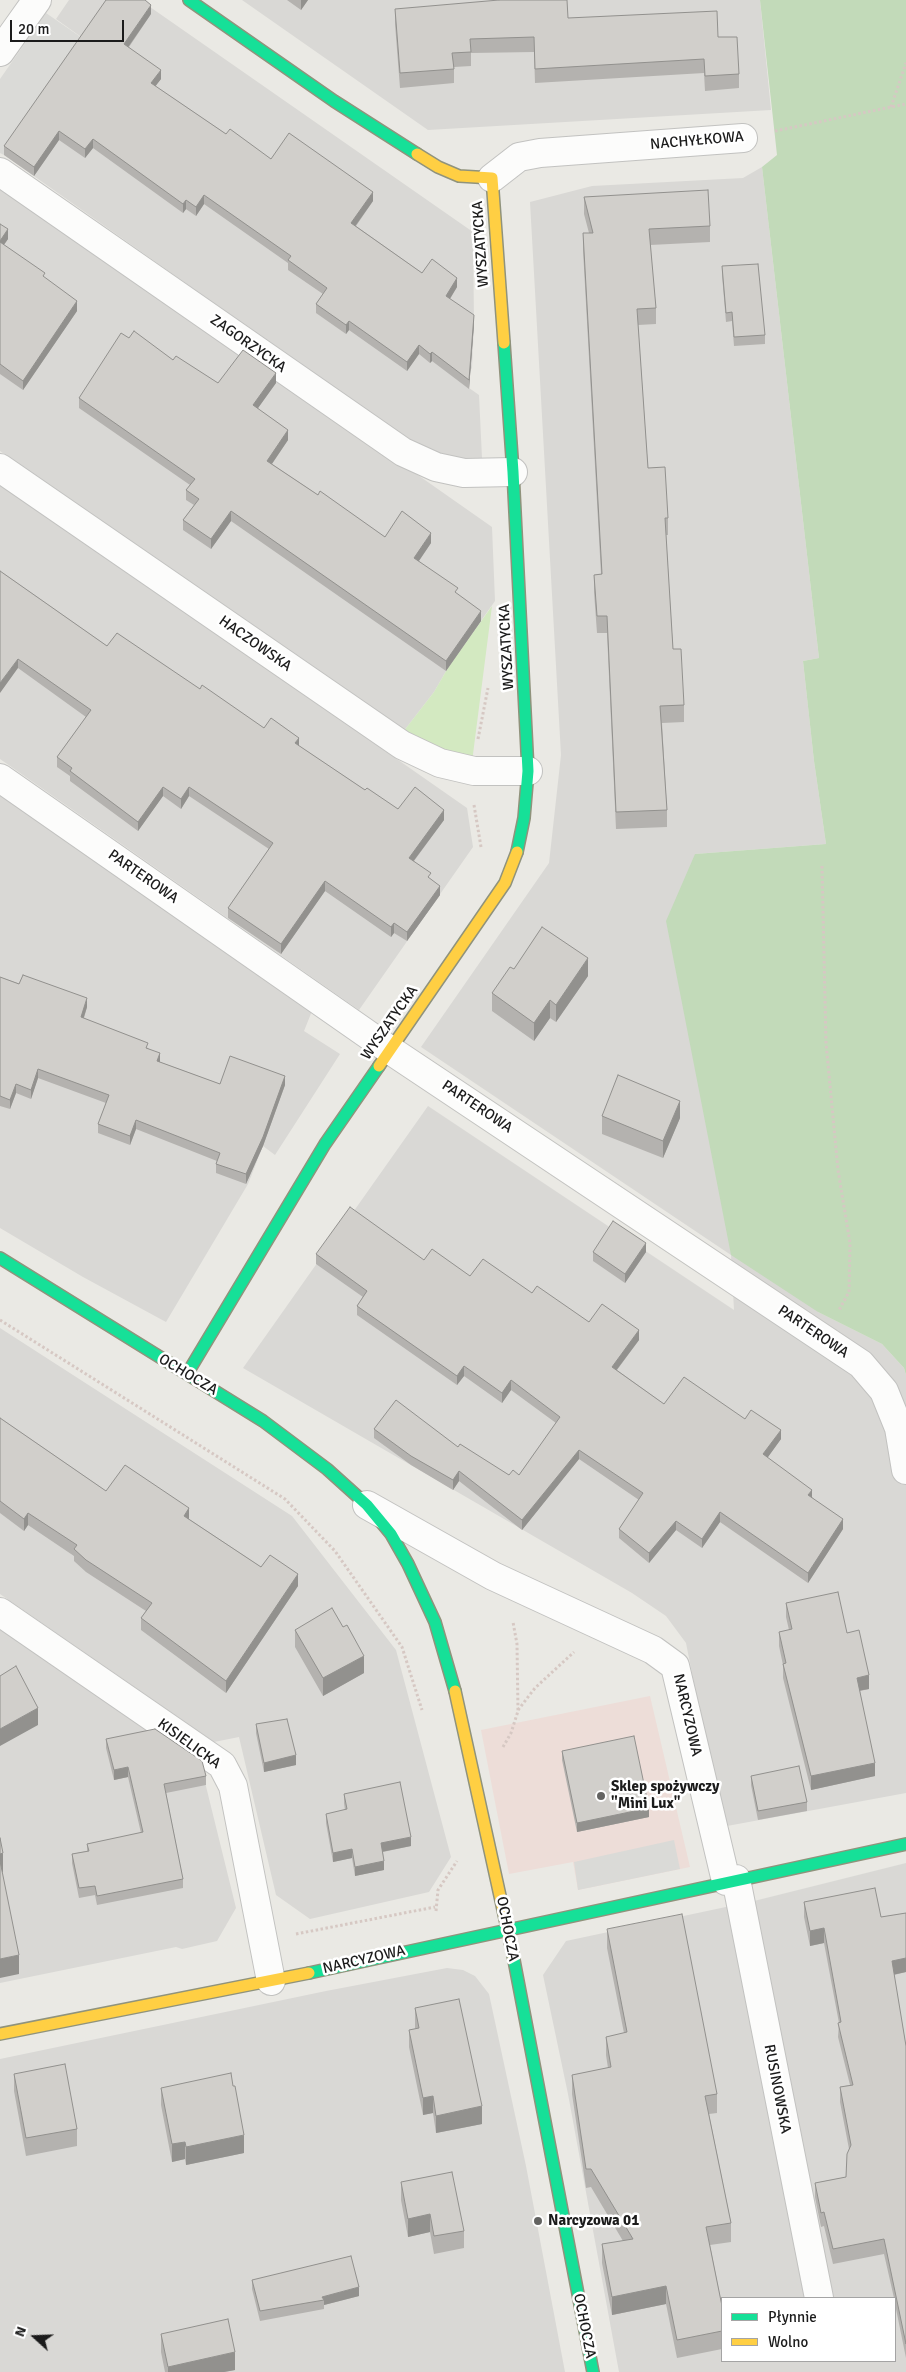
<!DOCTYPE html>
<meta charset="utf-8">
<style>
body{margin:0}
#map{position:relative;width:906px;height:2372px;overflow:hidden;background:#eae9e4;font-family:Signika,sans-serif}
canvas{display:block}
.legend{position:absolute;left:721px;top:2297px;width:175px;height:65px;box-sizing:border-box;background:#fff;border:1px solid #a4a4a4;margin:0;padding:6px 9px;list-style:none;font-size:15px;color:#1b1b1b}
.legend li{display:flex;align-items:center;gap:10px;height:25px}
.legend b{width:25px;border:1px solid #a4a4a4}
.north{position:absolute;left:10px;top:2312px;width:50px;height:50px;-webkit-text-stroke:4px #fff;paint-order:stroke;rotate:290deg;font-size:14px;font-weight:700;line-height:20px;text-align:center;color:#1b1b1b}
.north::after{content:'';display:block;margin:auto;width:18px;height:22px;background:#1b1b1b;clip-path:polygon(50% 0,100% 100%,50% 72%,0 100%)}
.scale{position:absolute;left:10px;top:20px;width:114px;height:22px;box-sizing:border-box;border:2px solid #1b1b1b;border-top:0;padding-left:6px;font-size:15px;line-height:18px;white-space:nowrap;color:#1b1b1b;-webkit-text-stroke:4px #fff;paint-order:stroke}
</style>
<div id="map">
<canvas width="906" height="2372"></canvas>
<ul class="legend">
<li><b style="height:6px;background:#16e098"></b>Płynnie</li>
<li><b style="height:6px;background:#ffcf43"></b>Wolno</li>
</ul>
<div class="north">N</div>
<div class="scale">20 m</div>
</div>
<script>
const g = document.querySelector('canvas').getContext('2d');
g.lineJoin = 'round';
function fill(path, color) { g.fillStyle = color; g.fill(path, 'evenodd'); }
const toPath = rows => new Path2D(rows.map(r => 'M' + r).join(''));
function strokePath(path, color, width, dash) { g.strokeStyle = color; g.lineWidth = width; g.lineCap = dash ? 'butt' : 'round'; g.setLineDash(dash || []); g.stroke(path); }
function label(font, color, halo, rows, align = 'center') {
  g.font = font + ' Signika,sans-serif'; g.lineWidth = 5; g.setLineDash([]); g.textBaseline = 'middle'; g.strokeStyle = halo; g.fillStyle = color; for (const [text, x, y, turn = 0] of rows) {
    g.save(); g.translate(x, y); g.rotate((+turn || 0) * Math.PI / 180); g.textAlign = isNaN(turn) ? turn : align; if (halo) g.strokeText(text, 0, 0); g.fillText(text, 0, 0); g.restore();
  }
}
const residential = toPath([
 [69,0,140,0,473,232,474,324,472,368,462,383,479,395,482,458,463,464,411,442,4,155,84,39,56,19],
 [242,0,760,0,771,110,428,130],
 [762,167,819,658,803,661,814,761,826,844,695,854,818,1312,882,1344,904,1368,906,1375,906,1793,727,1826,710,1764,686,1643,666,1616,632,1593,243,1368,428,1106,734,1310,731,1255,421,1047,549,863,561,755,530,202,592,186,743,178],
 [0,182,492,527,495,601,449,666,434,692,403,732,0,451],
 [0,482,467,808,473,847,359,1010,0,759],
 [0,792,312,1011,304,1031,340,1054,275,1155,263,1146,248,1184,166,1322,83,1277,0,1228],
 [0,1328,292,1516,396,1650,451,1857,429,1892,310,1919,276,1895,239,1737,214,1742,0,1594],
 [0,1627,200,1762,236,1908,217,1941,182,1949,176,1947,0,1983],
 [906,1863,906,2372,619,2372,568,2094,543,1975,566,1941,754,1901],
 [722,2298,895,2298,895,2361,722,2361],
 [447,1968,463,1970,475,1976,489,1994,526,2166,565,2372,0,2372,0,2059,326,1991]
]);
const commercial = toPath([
 [650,1696,690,1867,578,1890,573,1862,509,1874,481,1730]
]);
const grass = toPath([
 [492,606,472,762,403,732,434,692,449,666]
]);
const forest = toPath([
 [760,0,906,0,906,1375,904,1368,882,1344,818,1312,731,1255,666,921,695,854,826,844,814,761,803,661,819,658,762,167,777,155]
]);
const parking = toPath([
 [46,13,85,40,4,155,0,153,0,79],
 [674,1840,680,1869,578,1890,574,1862]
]);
const path = toPath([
 [891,107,906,63],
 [775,131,906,104],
 [478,739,488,688],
 [474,805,481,847],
 [822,866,826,1043,838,1170,850,1243,849,1292,839,1310],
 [0,1320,285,1499,335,1551,402,1647,422,1710],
 [518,1710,535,1688,574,1652],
 [503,1747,511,1733,518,1711,517,1644,513,1622],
 [436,1911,438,1890,457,1861],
 [296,1934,435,1907]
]);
const street = toPath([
 [0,52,37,0],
 [0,172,403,452,436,467,464,473,513,472],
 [492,178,519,157,540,153,743,138],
 [0,468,402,745,440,763,474,771,528,771],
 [0,778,390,1050,861,1364,884,1391,899,1428,906,1470],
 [367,1505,493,1576,653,1650,675,1666,726,1881],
 [0,1612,222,1765,233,1786,271,1981],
 [736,1879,819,2298]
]);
const fast = toPath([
 [189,0,334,101,417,154],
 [504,343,513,472,528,771,524,818,517,852],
 [0,1258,263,1421,327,1469,367,1505,391,1534,408,1564,435,1622,455,1691],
 [187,1374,325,1144,379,1066],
 [513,1955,593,2372],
 [309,1973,906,1844]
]);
const slow = toPath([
 [417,154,438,167,459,176,492,178,504,343],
 [379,1066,505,883,517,852],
 [455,1691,513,1955],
 [0,2034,309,1973]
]);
const wall = toPath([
 [287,0,308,0,301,10],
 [395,9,568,18,718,37,739,74,739,88,705,91,704,73,535,83,534,52,471,53,471,66,454,67,454,83,400,88,395,24],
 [151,14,129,47,161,79,155,86,226,134,271,159,373,201,356,226,422,273,457,287,450,299,474,324,469,389,432,361,430,363,419,354,407,371,349,330,346,334,316,313,316,304,323,294,288,270,288,263,204,204,196,216,186,209,183,213,93,148,85,158,59,140,34,176,4,155,4,146],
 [584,197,710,226,710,242,650,245,656,308,656,324,638,325,648,468,668,518,668,535,666,535,673,649,684,705,684,722,662,723,667,810,667,827,616,829,607,633,597,633,594,592,594,575,601,574,583,250,583,233,589,233,584,214],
 [0,224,8,239,4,245,45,278,77,311,23,390,0,374],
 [722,266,765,335,765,344,734,346,732,321,726,322,722,275],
 [129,338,218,383,276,383,258,408,288,440,272,464,318,495,385,537,431,543,419,561,458,595,481,621,446,671,231,521,211,549,183,530,183,520,194,505,186,500,186,490,190,485,79,408,79,398],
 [0,571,107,646,200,689,264,728,299,746,365,790,398,809,444,820,414,861,431,880,440,895,407,941,394,933,391,937,325,891,281,954,228,918,228,908,269,849,189,796,181,809,163,796,138,831,70,781,70,776,57,767,57,757,86,717,18,668],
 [514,969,588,976,556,1022,550,1018,534,1041,492,1011,492,993],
 [0,977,87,1007,84,1018,148,1048,160,1062,220,1084,285,1085,263,1146,246,1184,216,1173,216,1164,217,1161,136,1129,130,1145,98,1133,98,1124,106,1103,38,1078,31,1099,16,1093,10,1109,0,1106],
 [602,1116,680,1118,663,1158,602,1134],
 [593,1252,646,1252,625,1283,593,1261],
 [316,1254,424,1260,470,1276,532,1293,589,1322,639,1340,617,1370,664,1404,745,1419,781,1439,767,1458,812,1497,843,1529,808,1583,720,1522,702,1548,676,1530,649,1563,619,1538,619,1529,639,1500,579,1459,522,1530,459,1481,453,1490,411,1465,374,1438,374,1429,458,1447,509,1475,519,1475,556,1423,511,1390,502,1403,464,1376,457,1385,357,1315,357,1306,363,1297,316,1264],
 [0,1418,106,1491,189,1519,261,1567,298,1586,226,1693,141,1630,141,1618,146,1611,86,1572,74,1561,74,1556,28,1525,24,1531,0,1513],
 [786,1603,847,1633,869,1689,860,1691,875,1776,811,1790,783,1678,783,1665,779,1646,779,1632,789,1630,786,1617],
 [295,1630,364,1673,323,1696,295,1647],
 [256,1724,296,1765,264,1772,256,1733],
 [106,1739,206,1776,206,1785,166,1793,183,1879,183,1888,97,1905,95,1895,79,1898,72,1863,72,1854,87,1851,87,1844,141,1833,128,1777,114,1780,106,1748],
 [562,1751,649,1817,577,1832,562,1760],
 [751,1776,807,1802,807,1811,758,1820,751,1785],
 [344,1794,411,1846,383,1852,384,1870,355,1876,352,1858,333,1862,326,1823,326,1814,345,1810,344,1803],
 [804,1902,881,1917,906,1913,906,1972,894,1975,906,2046,906,2358,895,2304,895,2298,894,2298,884,2254,833,2264,824,2226,821,2227,815,2197,815,2183,846,2177,849,2149,840,2102,840,2087,850,2085,838,2037,839,2023,824,1943,810,1946,804,1917],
 [607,1929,717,2094,717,2113,709,2114,731,2223,731,2242,710,2245,722,2306,722,2349,677,2358,666,2304,612,2315,602,2263,602,2244,623,2241,591,2187,586,2188,572,2094,572,2075,608,2068,606,2055,606,2037,624,2033,607,1948],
 [415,2008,482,2124,436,2133,433,2113,423,2115,409,2047,409,2030,415,2029],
 [14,2074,77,2129,77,2146,26,2156,14,2091],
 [161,2088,244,2153,186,2165,185,2159,172,2162,161,2105],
 [401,2182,464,2231,464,2248,434,2254,430,2232,408,2237,401,2200],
 [252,2280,359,2296,324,2305,324,2309,260,2321,252,2289],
 [161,2334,235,2370,224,2372,165,2372,161,2352]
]);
const shadedWall = toPath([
 [301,0,308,0,301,10],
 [151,5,151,14,124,53,124,44],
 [161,70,161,79,151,92,151,83],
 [59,131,59,140,34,176,34,167],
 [93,139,93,148,85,158,85,149],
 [373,192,373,201,351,232,351,223],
 [204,195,204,204,196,216,196,207],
 [186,200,186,209,183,213,183,204],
 [8,229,8,239,0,250,0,241],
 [457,278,457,287,446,305,446,296],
 [77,301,77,311,23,390,23,381],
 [474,315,474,324,469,389,469,380],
 [349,321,349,330,346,334,346,325],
 [419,345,419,354,407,371,407,362],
 [432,352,432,361,430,363,430,354],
 [276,373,276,383,253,415,253,405],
 [288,430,288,440,267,471,267,461],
 [231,511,231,521,211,549,211,539],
 [431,533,431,543,414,568,414,558],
 [481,611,481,621,446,671,446,661],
 [18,659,18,668,0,693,0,683],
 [299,738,299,747,295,743],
 [163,787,163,796,138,831,138,822],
 [189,787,189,796,181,809,181,799],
 [444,810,444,820,409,867,409,858],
 [325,881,325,891,281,954,281,944],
 [440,886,440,895,407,941,407,932],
 [394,923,394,933,391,937,391,927],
 [588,958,588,976,556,1022,556,1005],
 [87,998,87,1007,81,1026,81,1017],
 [550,1000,550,1018,534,1041,534,1023],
 [160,1053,160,1062,157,1070,157,1061],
 [38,1069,38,1078,31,1099,31,1090],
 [285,1076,285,1085,263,1146,246,1184,246,1174],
 [16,1084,16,1093,10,1109,10,1100],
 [680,1101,680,1118,663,1158,663,1141],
 [136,1120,136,1129,130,1145,130,1136],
 [646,1243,646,1252,625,1283,625,1274],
 [639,1330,639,1340,612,1376,612,1367],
 [464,1366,464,1376,457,1385,457,1376],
 [511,1380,511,1390,502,1403,502,1393],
 [781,1430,781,1439,763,1464,763,1454],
 [579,1450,579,1459,522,1530,522,1520],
 [459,1471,459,1481,453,1490,453,1480],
 [812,1490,812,1500,808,1495],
 [189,1508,189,1520,184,1516],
 [720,1512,720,1522,702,1548,702,1539],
 [28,1513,28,1525,24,1531,24,1519],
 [843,1519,843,1529,808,1583,808,1573],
 [676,1521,676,1530,649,1563,649,1553],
 [298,1574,298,1586,226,1693,226,1681],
 [364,1656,364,1673,323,1696,323,1678],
 [869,1675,869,1689,857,1691,857,1678],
 [38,1708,38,1725,0,1746,0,1729],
 [296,1755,296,1765,264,1772,264,1763],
 [875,1763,875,1776,811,1790,811,1776],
 [128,1767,128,1777,114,1780,114,1770],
 [649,1808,649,1817,577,1832,577,1823],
 [411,1837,411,1846,381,1852,381,1843],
 [352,1849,352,1858,333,1862,333,1853],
 [3,1853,3,1872,0,1873,0,1854],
 [384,1861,384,1870,355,1876,355,1867],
 [824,1928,824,1943,810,1946,810,1931],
 [19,1955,19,1974,0,1978,0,1959],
 [906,1958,906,1972,892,1975,892,1961],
 [433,2096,433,2113,423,2115,423,2098],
 [482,2106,482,2124,436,2133,436,2116],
 [244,2135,244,2153,186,2165,186,2147],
 [185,2142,185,2159,172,2162,172,2144],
 [430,2214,430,2232,408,2237,408,2219],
 [666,2286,666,2304,612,2315,612,2297],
 [359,2287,359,2296,324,2305,324,2300,322,2297],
 [235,2352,235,2370,224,2372,168,2372,168,2367]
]);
const building = toPath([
 [106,0,145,0,151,5,124,44,161,70,151,83,226,134,230,129,271,159,289,133,373,192,351,223,422,273,432,259,457,278,446,296,474,315,469,380,432,352,430,354,419,345,407,362,349,321,346,325,316,304,327,288,288,260,291,256,204,195,196,207,186,200,183,204,93,139,85,149,59,131,34,167,4,146,106,0],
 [499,0,567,0,568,18,717,11,718,37,737,37,739,74,705,76,704,59,535,69,534,37,470,39,471,52,452,53,454,69,400,73,395,9,499,0],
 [708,190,710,226,649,229,656,308,637,309,648,468,665,467,668,518,665,518,673,649,681,649,684,705,660,706,667,810,616,812,607,616,597,616,594,575,602,574,583,233,593,233,584,197,708,190],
 [0,224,8,229,0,241,0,224],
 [0,242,45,273,43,276,77,301,23,381,0,364,0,242],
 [758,264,765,335,734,337,732,312,726,313,722,266,758,264],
 [134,331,173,360,176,356,218,383,243,350,276,373,253,405,288,430,267,461,318,495,320,491,385,537,402,511,431,533,414,558,458,588,455,592,481,611,446,661,231,511,211,539,183,520,199,499,186,490,195,479,79,398,121,333,129,338,134,331],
 [0,571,107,646,117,633,200,689,202,685,264,728,271,718,299,738,295,743,365,790,367,788,398,809,415,787,444,810,409,858,431,873,428,877,440,886,407,932,394,923,391,927,325,881,281,944,228,908,273,843,189,787,181,799,163,787,138,822,70,771,72,768,57,757,91,710,18,659,0,683,0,571],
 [542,927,588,958,556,1005,550,1000,534,1023,492,993,510,967,514,969,542,927],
 [23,975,87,998,81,1017,148,1043,146,1048,160,1053,157,1061,220,1084,230,1056,285,1076,263,1137,246,1174,216,1164,220,1153,136,1120,130,1136,98,1124,109,1095,38,1069,31,1090,16,1084,10,1100,0,1096,0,977,19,984,23,975],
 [618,1075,680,1101,663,1141,602,1116,618,1075],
 [350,1207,424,1260,432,1249,470,1276,483,1259,532,1293,537,1286,589,1322,602,1304,639,1330,612,1367,664,1404,684,1377,745,1419,751,1410,781,1430,763,1454,812,1490,808,1495,843,1519,808,1573,720,1512,702,1539,676,1521,649,1553,619,1529,643,1493,579,1450,522,1520,459,1471,453,1480,411,1456,374,1429,396,1400,458,1447,460,1444,509,1475,513,1470,519,1475,560,1417,511,1380,502,1393,464,1366,457,1376,357,1306,367,1291,316,1254,350,1207],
 [613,1221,646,1243,625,1274,593,1252,613,1221],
 [0,1418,106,1491,125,1465,189,1508,184,1516,261,1567,270,1555,298,1574,226,1681,141,1618,152,1603,86,1560,74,1549,77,1545,28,1513,24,1519,0,1501,0,1418],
 [838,1592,847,1633,859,1630,869,1675,857,1678,875,1763,811,1776,783,1664,786,1663,779,1632,792,1629,786,1603,838,1592],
 [332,1608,343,1627,347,1625,364,1656,323,1678,295,1630,332,1608],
 [16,1666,38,1708,0,1729,0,1676,16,1666],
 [287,1719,296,1755,264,1763,256,1724,287,1719],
 [155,1729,202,1761,206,1776,164,1784,183,1879,97,1896,95,1886,79,1888,72,1854,89,1851,87,1844,143,1832,128,1767,114,1770,106,1739,155,1729],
 [634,1736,649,1808,577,1823,562,1751,634,1736],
 [799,1766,807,1802,758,1811,751,1776,799,1766],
 [400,1782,411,1837,381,1843,384,1861,355,1867,352,1849,333,1853,326,1814,347,1809,344,1794,400,1782],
 [0,1838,3,1853,0,1854,0,1838],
 [0,1861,19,1955,0,1959,0,1861],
 [875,1888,881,1917,906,1913,906,1958,892,1961,906,2046,906,2344,884,2239,833,2249,824,2212,821,2213,815,2183,846,2177,847,2154,851,2145,840,2087,853,2085,838,2023,841,2022,824,1928,810,1931,804,1902,875,1888],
 [682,1914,717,2094,705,2096,731,2223,706,2227,722,2306,722,2331,677,2340,666,2286,612,2297,602,2244,633,2239,591,2169,586,2169,572,2075,611,2067,606,2037,627,2032,607,1929,682,1914],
 [459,1999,482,2106,436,2116,433,2096,423,2098,409,2030,419,2028,415,2008,459,1999],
 [65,2064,77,2129,26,2138,14,2074,65,2064],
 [231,2073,233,2086,235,2086,244,2135,186,2147,185,2142,172,2144,161,2088,231,2073],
 [452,2172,464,2231,434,2236,430,2214,408,2219,401,2182,452,2172],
 [351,2256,359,2287,322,2297,324,2300,260,2311,252,2280,351,2256],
 [228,2319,235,2352,168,2367,161,2334,228,2319]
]);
const markers = [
 [601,1796,5,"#636361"],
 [538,2221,5,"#636361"]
];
const streetNames = [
 ["NACHYŁKOWA",697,141,-5],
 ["WYSZATYCKA",481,244,-94],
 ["ZAGORZYCKA",248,344,35],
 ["HACZOWSKA",255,644,35],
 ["WYSZATYCKA",507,647,-93],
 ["PARTEROWA",143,877,35],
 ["WYSZATYCKA",390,1023,-55],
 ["PARTEROWA",477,1107,34],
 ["PARTEROWA",813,1332,34],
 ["OCHOCZA",188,1375,31],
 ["NARCYZOWA",687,1715,77],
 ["KISIELICKA",189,1744,36],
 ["OCHOCZA",507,1929,79],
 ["NARCYZOWA",364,1960,-13],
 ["RUSINOWSKA",777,2089,79],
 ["OCHOCZA",584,2326,79]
];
const poiNames = [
 ["Sklep spożywczy",611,1787],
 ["\"Mini Lux\"",611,1804],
 ["Narcyzowa 01",548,2221]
];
fill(residential, '#d9d8d5');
fill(commercial, '#edddd8');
fill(grass, '#d3e9c1');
fill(forest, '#c2dab9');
fill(parking, '#dadad7');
strokePath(street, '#c2c2c0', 30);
strokePath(fast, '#90937c', 14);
strokePath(slow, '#90937c', 14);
strokePath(path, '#d6c8c3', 3, [2.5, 2.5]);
strokePath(street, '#fcfcfb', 28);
strokePath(fast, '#16e098', 11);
strokePath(slow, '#ffcf43', 11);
fill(wall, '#b4b2af');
fill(shadedWall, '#92918e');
fill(building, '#d1cfcb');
strokePath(building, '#92918e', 1);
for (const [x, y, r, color] of markers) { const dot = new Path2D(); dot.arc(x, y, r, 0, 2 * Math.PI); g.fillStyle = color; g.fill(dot); strokePath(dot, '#fff', 2); }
label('15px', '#1b1b1b', '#fff', streetNames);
label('bold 15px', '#1b1b1b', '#fff', poiNames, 'left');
</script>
